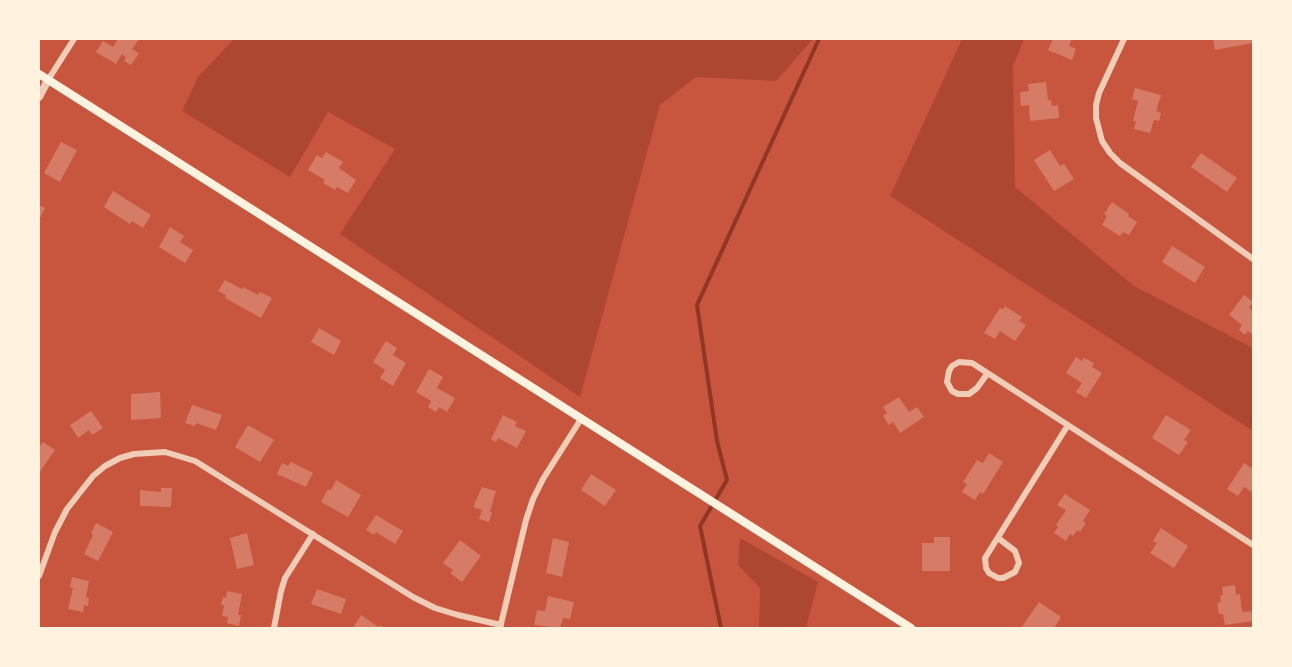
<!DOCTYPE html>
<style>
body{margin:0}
#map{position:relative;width:1292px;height:667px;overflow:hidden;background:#c8553d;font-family:"Asap Condensed",sans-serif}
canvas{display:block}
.frame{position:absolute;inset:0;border:40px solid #fff3e0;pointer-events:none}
</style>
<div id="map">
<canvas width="1292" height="667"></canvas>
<div class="frame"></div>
</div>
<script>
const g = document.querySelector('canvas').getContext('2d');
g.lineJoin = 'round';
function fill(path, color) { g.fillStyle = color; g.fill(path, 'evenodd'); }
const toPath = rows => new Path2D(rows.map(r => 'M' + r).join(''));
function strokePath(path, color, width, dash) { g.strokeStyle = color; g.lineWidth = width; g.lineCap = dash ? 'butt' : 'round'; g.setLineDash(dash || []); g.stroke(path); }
const green = toPath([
 [234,39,813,39,776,81,696,77,660,105,580,397,340,234,395,149,328,112,290,177,182,111,198,77],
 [962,39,1024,39,1013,66,1015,187,1134,286,1253,348,1253,431,890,196],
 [740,538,818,582,806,628,759,628,760,588,738,565]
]);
const stream = toPath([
 [721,628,700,526,727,480,717,441,697,305,819,39]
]);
const building = toPath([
 [118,39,139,39,132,49,139,53,131,65,124,61,126,57,122,54,116,64,96,52,103,41,113,47],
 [1053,39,1072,39,1069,46,1076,49,1072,60,1048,50],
 [1213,39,1253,39,1253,43,1215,50],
 [1046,82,1048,100,1051,100,1052,106,1058,105,1059,118,1030,121,1029,105,1021,106,1020,92,1029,91,1028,84],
 [1135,88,1161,95,1156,111,1161,113,1159,121,1154,120,1150,133,1134,129,1136,121,1133,121,1138,101,1132,99],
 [61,142,77,150,60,182,44,173],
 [1050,150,1060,166,1064,164,1074,179,1054,191,1034,160],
 [326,152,343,162,339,168,356,180,348,193,337,187,335,190,323,183,325,180,308,170,317,155,322,158],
 [1201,153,1237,178,1227,192,1191,167],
 [113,191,151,215,143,228,132,221,130,224,104,207],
 [1112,202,1129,214,1128,216,1137,222,1129,235,1123,232,1120,236,1102,225,1107,216,1104,214],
 [39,205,45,208,39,220],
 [170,227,184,236,180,242,193,250,185,263,159,247],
 [1172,246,1205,267,1195,283,1162,262],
 [225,280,242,289,243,287,258,295,260,292,272,298,261,318,225,298,226,295,218,291],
 [1244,295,1253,302,1249,308,1253,311,1253,335,1248,331,1245,335,1239,330,1242,325,1229,315],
 [1005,306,1022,317,1019,321,1026,325,1015,341,1000,331,995,339,984,333,1000,308,1003,309],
 [319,328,341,341,334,355,311,342],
 [386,341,397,348,393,355,406,363,393,386,380,378,385,370,373,362],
 [1076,357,1082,361,1084,358,1094,363,1092,367,1102,373,1086,398,1076,392,1082,383,1066,373],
 [429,369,443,377,437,388,455,398,447,412,439,407,436,412,428,407,431,401,416,392],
 [160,392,161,418,131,420,131,394],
 [899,397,909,412,917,407,924,417,900,433,893,422,889,425,883,416,887,413,883,407],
 [192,405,222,415,216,430,196,423,195,426,185,423],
 [91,411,103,428,92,435,89,430,78,438,70,425],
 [503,415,517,422,515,426,526,431,517,448,498,438,496,442,491,439],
 [1166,415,1191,430,1184,440,1188,442,1179,455,1152,438],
 [248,425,274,440,260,462,235,447],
 [43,442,55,450,39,473,39,447],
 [989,453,1003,462,983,494,980,492,975,500,962,492,967,484,963,482,977,460,983,463],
 [291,462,313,473,306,487,277,474,282,463,288,466],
 [1244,463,1253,469,1253,493,1244,487,1238,496,1227,489],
 [591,474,616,490,605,506,581,490],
 [336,480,361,495,348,517,321,502,328,489,331,490],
 [482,487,496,491,490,512,492,512,489,522,479,519,482,510,473,507],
 [161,488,172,488,171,507,140,506,140,490,161,492],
 [1065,494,1090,510,1083,521,1086,523,1080,532,1077,530,1073,536,1070,534,1066,541,1054,533,1058,527,1056,525,1066,510,1057,505],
 [376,515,403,531,395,544,376,532,374,535,366,530],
 [96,523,113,532,98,561,84,554,93,535,91,534],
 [1161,528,1188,546,1174,568,1150,553,1157,543,1153,541],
 [247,533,254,565,237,569,230,538],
 [934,537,950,537,950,571,922,571,922,543,934,543],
 [553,538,569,542,562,577,546,573],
 [460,540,481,556,462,582,450,573,453,570,443,563],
 [72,577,89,581,86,597,89,598,88,606,84,605,83,612,68,609,73,588,70,587],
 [1235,585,1236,595,1240,594,1242,612,1251,611,1253,621,1225,625,1223,614,1219,614,1217,603,1221,602,1220,596,1223,595,1222,587],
 [317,589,346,599,341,614,311,604],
 [227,591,242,594,238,615,241,615,239,626,227,623,228,617,222,616,224,605,221,605,223,597,226,598],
 [548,596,574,602,570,619,563,618,560,628,534,625,537,610,545,611],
 [1039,602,1061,617,1054,628,1021,628],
 [361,615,378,627,380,625,384,628,353,628]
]);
const minor = toPath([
 [1124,39,1099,93,1096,105,1096,118,1102,141,1110,153,1120,163,1253,259],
 [48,80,74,39],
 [987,374,977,388,969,394,958,394,952,391,947,382,949,371,952,366,959,362,972,363,1253,545],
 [998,538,1015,551,1019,563,1015,572,1003,578,998,578,989,573,986,568,985,558,1068,425],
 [39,576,55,532,67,509,93,476,105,466,120,458,134,454,165,452,195,461,413,597,435,608,458,615,501,625],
 [274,628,281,591,285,578,313,534],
 [500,628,526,520,533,499,543,479,581,419]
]);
const tertiary = toPath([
 [39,97,48,80]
]);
const secondary = toPath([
 [39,74,911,628]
]);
fill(green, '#ae4732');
strokePath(stream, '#8f3625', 4);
fill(building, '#d67c66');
strokePath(minor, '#f1ccb7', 6);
strokePath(tertiary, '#f1ccb7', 8);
strokePath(secondary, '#fff3e0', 8);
</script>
